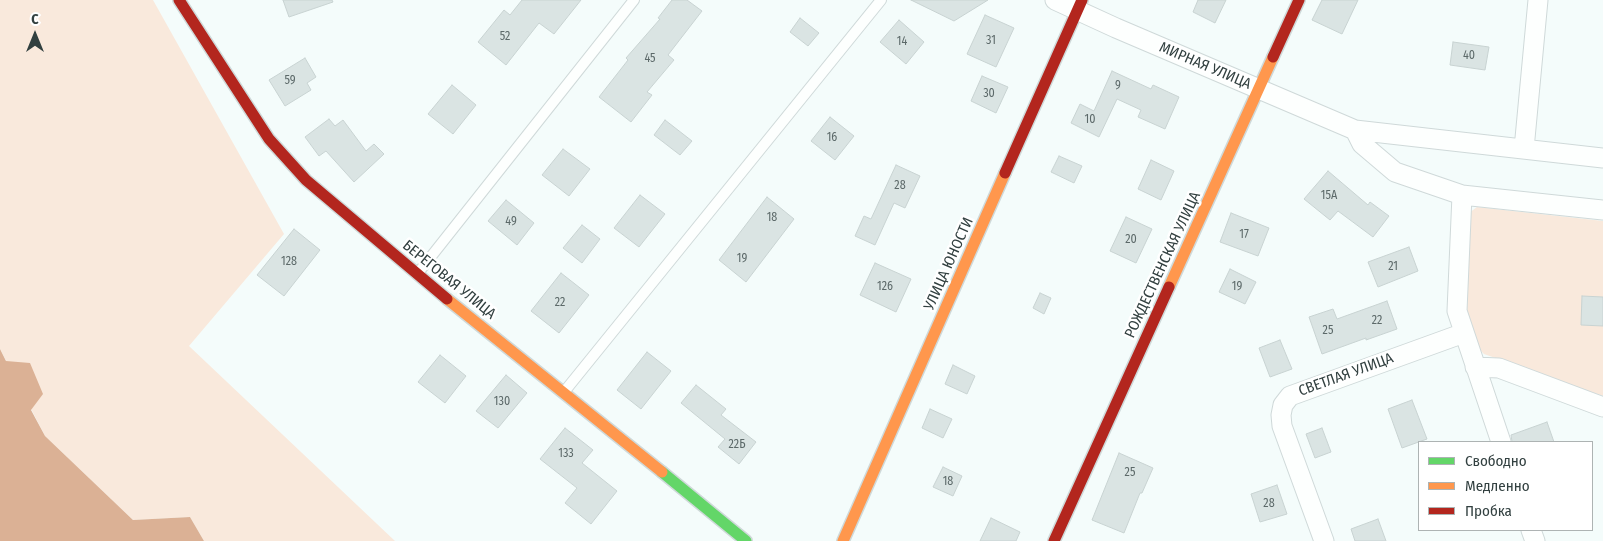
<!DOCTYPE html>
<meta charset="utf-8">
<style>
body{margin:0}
#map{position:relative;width:1603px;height:541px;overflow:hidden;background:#f4fcfb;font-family:"Fira Sans Condensed",sans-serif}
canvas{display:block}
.legend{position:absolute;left:1418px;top:441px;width:175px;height:90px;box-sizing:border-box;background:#fff;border:1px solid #adb3b3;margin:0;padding:6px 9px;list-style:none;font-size:15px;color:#324040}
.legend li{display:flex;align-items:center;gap:10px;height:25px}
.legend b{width:25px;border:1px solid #adb3b3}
.north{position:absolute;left:10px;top:10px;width:50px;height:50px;-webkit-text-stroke:4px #fff;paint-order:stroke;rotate:0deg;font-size:14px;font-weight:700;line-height:20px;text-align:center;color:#324040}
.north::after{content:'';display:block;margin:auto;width:18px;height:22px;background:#324040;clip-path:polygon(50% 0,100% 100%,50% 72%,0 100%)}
</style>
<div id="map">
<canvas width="1603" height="541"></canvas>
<ul class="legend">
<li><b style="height:6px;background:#63d668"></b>Свободно</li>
<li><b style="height:6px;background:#ff974d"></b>Медленно</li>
<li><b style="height:6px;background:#b3261e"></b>Пробка</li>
</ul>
<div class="north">С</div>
</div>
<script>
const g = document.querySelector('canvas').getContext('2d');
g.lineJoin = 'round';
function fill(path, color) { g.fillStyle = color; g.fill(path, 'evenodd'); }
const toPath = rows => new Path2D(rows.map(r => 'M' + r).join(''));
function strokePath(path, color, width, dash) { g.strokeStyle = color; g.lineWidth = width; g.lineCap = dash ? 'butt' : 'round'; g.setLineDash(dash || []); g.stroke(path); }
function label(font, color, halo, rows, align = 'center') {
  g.font = font + ' "Fira Sans Condensed",sans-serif'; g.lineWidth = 5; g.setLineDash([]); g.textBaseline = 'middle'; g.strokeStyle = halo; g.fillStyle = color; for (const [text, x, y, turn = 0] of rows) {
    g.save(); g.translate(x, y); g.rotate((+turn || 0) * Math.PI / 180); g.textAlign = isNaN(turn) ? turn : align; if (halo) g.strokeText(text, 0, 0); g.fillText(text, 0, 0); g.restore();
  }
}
const green = toPath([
 [0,0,153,0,284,234,189,346,395,541,204,541,190,517,133,520,45,436,0,349],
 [1477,207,1603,221,1603,396,1484,354,1478,348,1467,314,1469,213]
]);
const water = toPath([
 [0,349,6,361,30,363,43,394,31,410,45,436,133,520,190,517,204,541,0,541]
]);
const building = toPath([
 [283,0,332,0,333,2,289,17,283,0],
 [522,0,581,0,554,34,539,23,506,65,478,42,504,10,510,15,522,0],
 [672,0,687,0,702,11,668,55,674,60,647,92,652,95,631,122,599,97,628,60,626,58,660,19,658,18,672,0],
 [911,0,988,0,954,21,911,0],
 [1198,0,1226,0,1215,23,1193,12,1198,0],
 [1322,0,1358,0,1342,34,1312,20,1322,0],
 [985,15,1014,28,996,67,967,54,985,15],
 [800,18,819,33,808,46,790,32,800,18],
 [899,20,924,42,906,64,880,42,899,20],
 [1453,42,1489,47,1485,70,1450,65,1453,42],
 [305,58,316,77,307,83,311,90,285,106,269,80,305,58],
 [1112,71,1151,89,1153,85,1179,97,1165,129,1138,117,1141,110,1117,99,1099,137,1071,123,1080,104,1094,111,1112,71],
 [982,76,1008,87,996,113,971,101,982,76],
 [452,85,476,105,453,134,428,114,452,85],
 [830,117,854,136,835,160,811,141,830,117],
 [329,119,335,126,343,120,366,151,374,144,384,154,354,182,326,151,319,156,305,137,329,119],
 [665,120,692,141,680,155,654,135,665,120],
 [563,149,590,169,569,196,542,175,563,149],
 [1059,156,1082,166,1074,183,1051,172,1059,156],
 [1151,160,1174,171,1161,200,1138,189,1151,160],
 [896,165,920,176,905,208,894,203,875,245,855,236,864,216,871,219,896,165],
 [1328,171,1368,205,1370,202,1389,216,1373,237,1338,211,1330,220,1304,199,1328,171],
 [640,195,665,214,639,247,614,228,640,195],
 [767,197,794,219,746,282,719,260,767,197],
 [506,200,534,223,517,245,488,221,506,200],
 [1231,213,1269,228,1258,256,1220,242,1231,213],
 [1126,217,1152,229,1136,263,1110,251,1126,217],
 [582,225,600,239,582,263,563,248,582,225],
 [294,229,320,250,284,296,257,275,294,229],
 [1409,247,1418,271,1378,287,1368,262,1409,247],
 [875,263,911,279,896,312,860,295,875,263],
 [1230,269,1256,282,1245,304,1219,292,1230,269],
 [561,273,589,295,559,333,531,311,561,273],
 [1040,293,1051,298,1044,314,1033,308,1040,293],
 [1582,296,1603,297,1603,326,1581,325,1582,296],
 [1387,301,1397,329,1366,340,1366,338,1322,354,1309,317,1333,309,1337,319,1387,301],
 [1280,340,1292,369,1270,377,1259,348,1280,340],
 [647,352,671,371,641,409,617,390,647,352],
 [440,355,466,376,445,403,418,382,440,355],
 [953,365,975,376,967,394,945,384,953,365],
 [506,375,527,393,498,428,476,411,506,375],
 [696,385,726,409,721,415,756,442,739,464,718,447,725,439,681,403,696,385],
 [1412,400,1427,439,1402,448,1388,409,1412,400],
 [930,409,952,419,943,438,922,428,930,409],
 [1547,422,1554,442,1512,442,1511,435,1547,422],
 [565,428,593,450,582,463,617,491,591,524,565,503,577,488,540,459,565,428],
 [1322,428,1331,452,1315,458,1306,434,1322,428],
 [1119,453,1153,468,1142,493,1140,493,1124,533,1092,520,1119,453],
 [943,467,962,476,953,496,933,487,943,467],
 [1277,485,1287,514,1260,522,1251,494,1277,485],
 [991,518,1020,532,1016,541,980,541,991,518],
 [1378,519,1386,541,1355,541,1351,529,1378,519]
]);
const lane = toPath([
 [418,273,634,0],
 [564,392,881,0]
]);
const street = toPath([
 [1055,0,1116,28,1355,130,1603,158],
 [1355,130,1362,144,1395,172,1462,195,1603,210],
 [1524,149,1538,0],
 [1462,195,1457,311,1501,442],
 [1475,367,1499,368,1603,407],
 [1531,530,1535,541],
 [1324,541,1282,426,1281,415,1283,405,1290,396,1464,333]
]);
const fast = toPath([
 [662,472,746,541]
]);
const slow = toPath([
 [1169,287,1273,57],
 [447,299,662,472],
 [843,541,1005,173]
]);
const jam = toPath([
 [179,0,269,139,306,180,447,299],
 [1273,57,1299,0],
 [1005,173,1082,0],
 [1054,541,1169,287]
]);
const numberNames = [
 ["52",505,37],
 ["31",991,41],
 ["14",902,42],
 ["40",1469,56],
 ["45",650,59],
 ["59",290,81],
 ["9",1118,86],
 ["30",989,94],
 ["10",1090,120],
 ["16",832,138],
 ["28",900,186],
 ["15А",1329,196],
 ["18",772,218],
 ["49",511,222],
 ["17",1244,235],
 ["20",1131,240],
 ["19",742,259],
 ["128",289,262],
 ["21",1393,267],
 ["126",885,287],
 ["19",1237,287],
 ["22",560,303],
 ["22",1377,321],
 ["25",1328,331],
 ["130",502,402],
 ["22Б",737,445],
 ["133",566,454],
 ["25",1130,473],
 ["18",948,482],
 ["28",1269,504]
];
const streetNames = [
 ["МИРНАЯ УЛИЦА",1205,66,23],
 ["УЛИЦА ЮНОСТИ",949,264,-66],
 ["РОЖДЕСТВЕНСКАЯ УЛИЦА",1163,265,-65],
 ["БЕРЕГОВАЯ УЛИЦА",449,280,39],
 ["СВЕТЛАЯ УЛИЦА",1346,375,-20]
];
fill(green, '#f9e9dc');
fill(water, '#dbb195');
fill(building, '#dae4e3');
strokePath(building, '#c8d3d2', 1);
strokePath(lane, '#cfd9d9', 12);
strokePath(street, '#cfd9d9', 21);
strokePath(fast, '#cfd9d9', 14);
strokePath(slow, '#cfd9d9', 14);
strokePath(jam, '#cfd9d9', 14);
strokePath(lane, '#fdfffe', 10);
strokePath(street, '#fdfffe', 19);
strokePath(fast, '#63d668', 11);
strokePath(slow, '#ff974d', 11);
strokePath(jam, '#b3261e', 11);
label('12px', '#5c6969', null, numberNames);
label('15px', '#324040', '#fff', streetNames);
</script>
